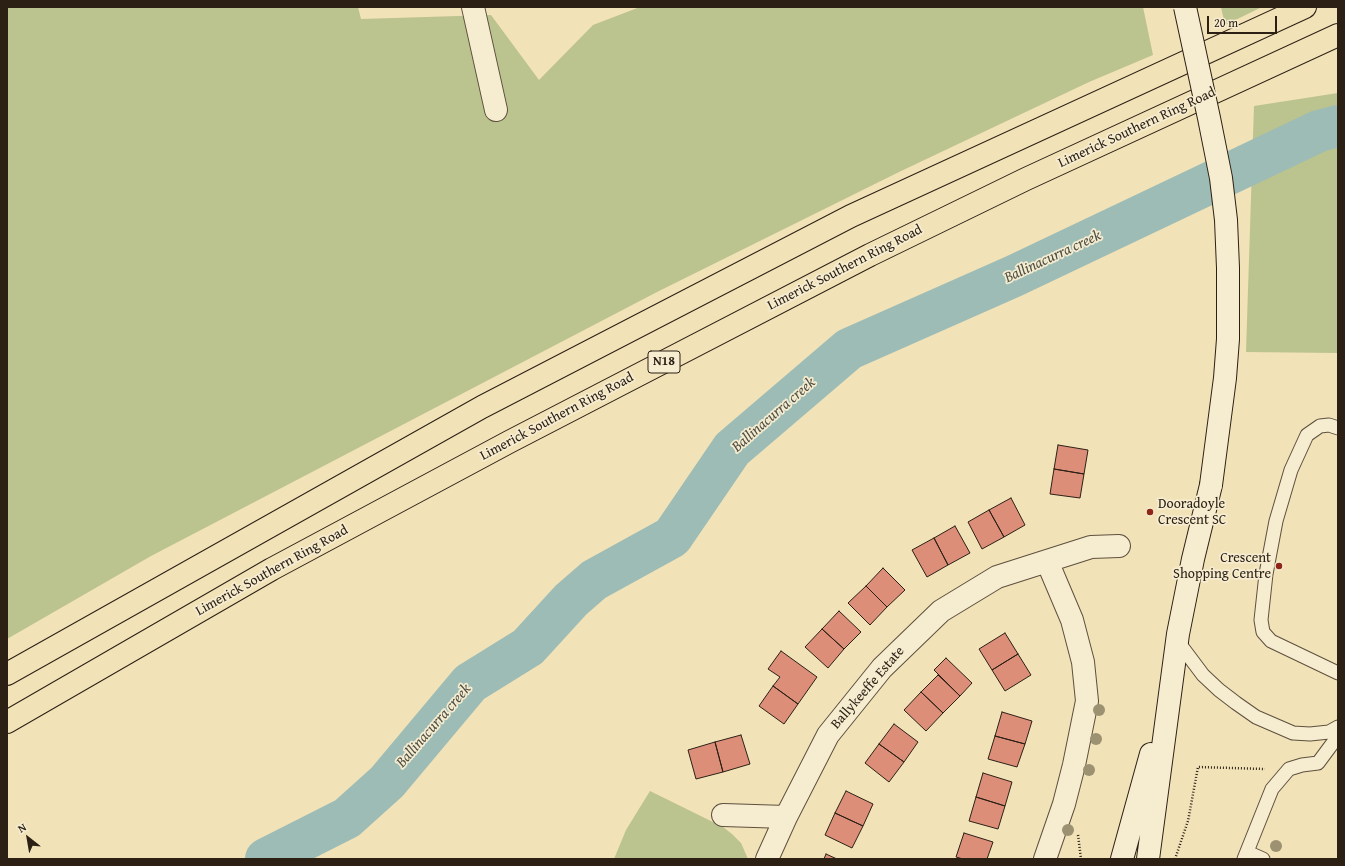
<!DOCTYPE html>
<style>
body{margin:0}
#map{position:relative;width:1345px;height:866px;overflow:hidden;background:#f1e2b7;font-family:"Gentium Book Plus",serif}
canvas{display:block}
.frame{position:absolute;inset:0;border:8px solid #2c2015;pointer-events:none}
.north{position:absolute;left:8px;top:818px;width:40px;height:40px;-webkit-text-stroke:3px #f6ecd0;paint-order:stroke;rotate:329deg;font-size:11px;font-weight:700;line-height:16px;text-align:center;color:#2c2015}
.north::after{content:'';display:block;margin:auto;width:14px;height:18px;background:#2c2015;clip-path:polygon(50% 0,100% 100%,50% 72%,0 100%)}
.scale{position:absolute;left:1207px;top:16px;width:70px;height:18px;box-sizing:border-box;border:2px solid #2c2015;border-top:0;padding-left:5px;font-size:12px;line-height:14px;white-space:nowrap;color:#2c2015;-webkit-text-stroke:3px #f6ecd0;paint-order:stroke}
</style>
<div id="map">
<canvas width="1345" height="866"></canvas>
<div class="frame"></div>
<div class="north">N</div>
<div class="scale">20 m</div>
</div>
<script>
const g = document.querySelector('canvas').getContext('2d');
g.lineJoin = 'round';
function fill(path, color) { g.fillStyle = color; g.fill(path, 'evenodd'); }
const toPath = rows => new Path2D(rows.map(r => 'M' + r).join(''));
function strokePath(path, color, width, dash) { g.strokeStyle = color; g.lineWidth = width; g.lineCap = dash ? 'butt' : 'round'; g.setLineDash(dash || []); g.stroke(path); }
function label(font, color, halo, rows, align = 'center') {
  g.font = font + ' "Gentium Book Plus",serif'; g.lineWidth = 3.5; g.setLineDash([]); g.textBaseline = 'middle'; g.strokeStyle = halo; g.fillStyle = color; for (const [text, x, y, turn = 0] of rows) {
    g.save(); g.translate(x, y); g.rotate((+turn || 0) * Math.PI / 180); g.textAlign = isNaN(turn) ? turn : align; if (halo) g.strokeText(text, 0, 0); g.fillText(text, 0, 0); g.restore();
  }
}
const green = toPath([
 [7,7,358,7,361,19,491,15,539,80,593,25,640,7,1143,7,1153,55,1089,82,899,172,657,292,151,556,7,639],
 [1221,7,1262,7,1225,25],
 [1338,93,1338,353,1246,352,1254,106],
 [650,791,723,827,732,834,741,843,748,859,614,859,626,830]
]);
const river = toPath([
 [266,859,347,818,387,782,470,683,528,647,571,600,594,580,672,537,732,449,849,349,1014,276,1319,131,1338,126]
]);
const building = toPath([
 [1058,445,1088,450,1084,474,1054,469,1058,445],
 [1054,469,1084,474,1080,498,1050,494,1054,469],
 [1011,498,1025,525,1004,537,989,510,1011,498],
 [989,510,1004,537,982,549,968,522,989,510],
 [955,526,970,553,948,565,934,538,955,526],
 [934,538,948,565,927,577,912,550,934,538],
 [883,568,905,590,887,607,866,586,883,568],
 [866,586,887,607,870,625,848,603,866,586],
 [839,611,861,632,844,649,822,629,839,611],
 [822,629,844,649,828,668,805,647,822,629],
 [1005,633,1018,654,992,670,979,649,1005,633],
 [781,651,817,677,798,704,773,686,780,677,768,669,781,651],
 [1018,654,1031,675,1005,691,992,670,1018,654],
 [946,658,972,683,960,696,934,670,946,658],
 [938,675,960,696,943,713,921,692,938,675],
 [773,686,798,704,784,724,759,706,773,686],
 [921,692,943,713,926,731,904,710,921,692],
 [1002,712,1032,721,1025,744,995,736,1002,712],
 [894,724,918,742,904,762,879,744,894,724],
 [741,735,750,764,723,772,715,742,741,735],
 [995,736,1025,744,1017,767,988,759,995,736],
 [715,742,723,772,696,779,688,750,715,742],
 [879,744,904,762,889,782,865,763,879,744],
 [983,773,1012,782,1005,806,976,797,983,773],
 [846,791,873,804,863,826,835,813,846,791],
 [976,797,1005,806,998,829,969,821,976,797],
 [835,813,863,826,852,848,825,835,835,813],
 [964,833,993,842,987,859,963,859,956,857,964,833],
 [826,854,837,859,824,859,826,854]
]);
const path = toPath([
 [1078,835,1081,859],
 [1175,859,1188,821,1198,767,1265,769]
]);
const lane = toPath([
 [1338,428,1329,425,1320,426,1307,435,1291,470,1276,521,1266,574,1261,620,1263,632,1271,641,1338,673],
 [1179,639,1182,647,1203,675,1219,690,1236,703,1256,717,1293,733,1310,734,1329,732,1338,727],
 [1247,852,1263,859],
 [1244,859,1272,789,1289,769,1302,765,1318,763,1338,736]
]);
const street = toPath([
 [473,7,496,110],
 [723,815,786,817],
 [767,859,786,817,828,735,882,668,941,611,997,577,1091,547,1119,546],
 [1045,859,1064,804,1074,765,1087,701,1083,662,1072,620,1047,561]
]);
const secondary = toPath([
 [1122,859,1151,754],
 [1148,859,1178,634,1193,559,1211,485]
]);
const highway = toPath([
 [7,674,482,407,851,216,1305,7],
 [7,722,272,569,509,442,870,255,1026,179,1338,35]
]);
const secondaryBridge = toPath([
 [1185,7,1209,118,1221,178,1226,220,1228,268,1228,339,1225,378,1211,485]
]);
const trees = [
 [1099,710],
 [1096,739],
 [1089,770],
 [1068,830],
 [1276,846]
];
const markers = [
 [1150,512,4,"#8f2418"],
 [1279,566,4,"#8f2418"]
];
const shields = [
 [664,362,32]
];
const shieldNames = [
 ["N18",664,362]
];
const streetNames = [
 ["Limerick Southern Ring Road",1137,128,-25],
 ["Limerick Southern Ring Road",845,268,-27],
 ["Limerick Southern Ring Road",557,417,-28],
 ["Limerick Southern Ring Road",272,571,-29],
 ["Ballykeeffe Estate",868,688,-49]
];
const poiNames = [
 ["Dooradoyle",1158,504],
 ["Crescent SC",1158,520],
 ["Crescent",1271,558,"right"],
 ["Shopping Centre",1271,574,"right"]
];
const waterNames = [
 ["Ballinacurra creek",1053,257,-25],
 ["Ballinacurra creek",774,415,-41],
 ["Ballinacurra creek",434,726,-49]
];
fill(green, '#bbc38e');
strokePath(river, '#9dbcb6', 42);
fill(building, '#dc8e79');
strokePath(building, '#2c2015', 1);
strokePath(lane, '#5d503e', 15);
strokePath(street, '#5d503e', 24);
strokePath(secondary, '#2c2015', 24);
strokePath(highway, '#2c2015', 24);
strokePath(path, '#2c2015', 2.5, [1, 2]);
strokePath(lane, '#f6ecd0', 13);
strokePath(street, '#f6ecd0', 22);
strokePath(secondary, '#f6ecd0', 22);
strokePath(highway, '#f1e2b7', 22);
strokePath(secondaryBridge, '#2c2015', 24, []);
strokePath(secondaryBridge, '#f6ecd0', 22);
g.fillStyle = '#9c9272';
for (const [x, y] of trees) { g.beginPath(); g.arc(x, y, 6, 0, 2 * Math.PI); g.fill(); }
for (const [x, y, r, color] of markers) { const dot = new Path2D(); dot.arc(x, y, r, 0, 2 * Math.PI); g.fillStyle = color; g.fill(dot); strokePath(dot, '#f6ecd0', 1.5); }
for (const [x, y, w] of shields) { const box = new Path2D(); box.roundRect(x - w / 2, y - 11, w, 22, 3); g.fillStyle = '#f6ecd0'; g.fill(box); strokePath(box, '#2c2015', 1); }
label('bold 13px', '#2c2015', null, shieldNames);
label('14px', '#2c2015', '#f6ecd0', streetNames);
label('14px', '#2c2015', '#f6ecd0', poiNames, 'left');
label('italic 15px', '#4e4f45', '#f6ecd0', waterNames);
</script>
